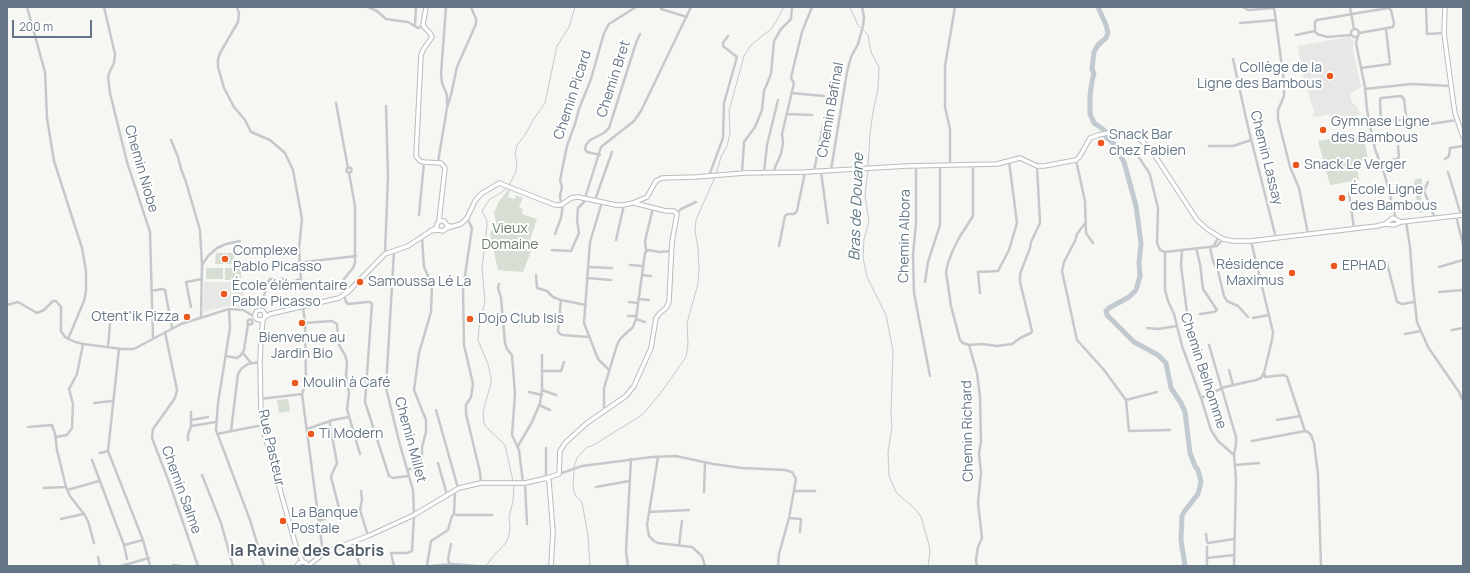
<!DOCTYPE html>
<meta charset="utf-8">
<style>
body{margin:0}
#map{position:relative;width:1470px;height:573px;overflow:hidden;background:#f6f6f2;font-family:Manrope,sans-serif}
canvas{display:block}
.frame{position:absolute;inset:0;border:8px solid #647585;pointer-events:none}
.scale{position:absolute;left:12px;top:20px;width:80px;height:18px;box-sizing:border-box;border:2px solid #647585;border-top:0;padding-left:5px;font-size:12px;line-height:14px;white-space:nowrap;color:#647585;-webkit-text-stroke:3px #fff;paint-order:stroke}
</style>
<div id="map">
<canvas width="1470" height="573"></canvas>
<div class="frame"></div>
<div class="scale">200 m</div>
</div>
<script>
const g = document.querySelector('canvas').getContext('2d');
g.lineJoin = 'round';
function fill(path, color) { g.fillStyle = color; g.fill(path, 'evenodd'); }
const toPath = rows => new Path2D(rows.map(r => 'M' + r).join(''));
function strokePath(path, color, width, dash) { g.strokeStyle = color; g.lineWidth = width; g.lineCap = dash ? 'butt' : 'round'; g.setLineDash(dash || []); g.stroke(path); }
function label(font, color, halo, rows, align = 'center') {
  g.font = font + ' Manrope,sans-serif'; g.lineWidth = 4; g.setLineDash([]); g.textBaseline = 'middle'; g.strokeStyle = halo; g.fillStyle = color; for (const [text, x, y, turn = 0] of rows) {
    g.save(); g.translate(x, y); g.rotate((+turn || 0) * Math.PI / 180); g.textAlign = isNaN(turn) ? turn : align; if (halo) g.strokeText(text, 0, 0); g.fillText(text, 0, 0); g.restore();
  }
}
const built = toPath([
 [1349,37,1351,38,1354,42,1353,50,1361,87,1350,94,1352,103,1357,106,1360,115,1330,120,1330,114,1315,117,1313,115,1314,111,1304,81,1298,46],
 [204,282,244,282,244,307,228,306,203,312]
]);
const green = toPath([
 [1363,134,1368,160,1356,162,1359,180,1330,185,1318,141],
 [1420,178,1422,179,1421,198,1424,212,1419,213,1418,212,1414,180],
 [508,190,510,191,508,197,515,199,516,195,523,198,519,207,523,209,522,214,537,219,530,240,534,244,523,272,498,270,490,234,496,222,494,213,498,203],
 [216,253,234,253,234,264,215,264],
 [206,268,223,268,223,279,206,279],
 [225,268,241,268,241,280,225,280],
 [288,399,290,411,279,413,277,400]
]);
const stream = toPath([
 [850,7,858,25,868,35,871,52,879,67,878,89,873,112,870,134,868,167],
 [868,170,865,195,869,222,864,239,863,257,867,277,886,315,893,351,891,413,892,427,888,452,889,476,896,492,917,511,921,517,929,545,930,552,928,566],
 [716,174,721,157,727,146,730,133,729,111,744,56,751,45,771,29,777,20,784,7],
 [509,185,516,172,517,163,515,154,517,145,525,135,533,120,545,103,557,46,569,27,575,7],
 [507,188,499,194,490,199,482,211,487,221,487,226,482,268,485,301,479,327,478,340,488,364,491,378,491,383,483,412,484,423,486,427,505,445,513,481],
 [574,467,577,458,587,447,592,446,642,415,660,394,686,357,688,344,687,323,698,284,699,270,698,248,695,231,696,220,715,177],
 [574,471,573,487,575,495,582,502,588,536,590,566],
 [486,566,495,554,506,543,509,535,510,527,509,517,513,501,514,484]
]);
const river = toPath([
 [1098,7,1106,25,1108,33,1106,38,1098,45,1094,52,1092,69,1094,74,1092,81,1090,96,1090,114,1094,123,1104,130,1106,137,1113,143,1124,162,1136,206,1141,243,1139,263,1140,276,1136,290,1129,297,1109,308,1106,311,1107,315,1134,342,1158,355,1166,363,1171,388,1181,403,1185,412,1190,453,1195,466,1198,470,1201,482,1198,494,1184,512,1182,516,1181,540,1185,566]
]);
const street = toPath([
 [27,7,45,72,47,118,54,161,82,248,86,271,86,291,84,301,68,339],
 [104,7,115,54,114,63,110,71,108,77,110,93,127,162,150,232,153,339],
 [237,7,239,13,238,22,220,53,218,59,218,67,224,88,234,107,245,120,251,132,270,140,285,153,293,170,302,219,299,248,301,279,291,282,284,279,270,279,268,282,262,303,258,311],
 [368,7,377,11,386,19,408,22,418,28,424,26],
 [446,7,441,74,442,83,447,95,447,105],
 [1243,7,1248,10,1274,8],
 [1274,7,1284,82,1284,96,1278,110,1278,119,1290,167,1299,188,1308,234],
 [1350,7,1354,29],
 [1426,7,1427,34,1444,33],
 [661,9,687,17],
 [1240,23,1276,20],
 [415,25,416,7],
 '1351 33a4 4 0 1 1 8 0a4 4 0 1 1-8 0Z',
 [1315,31,1315,22,1317,20,1388,8,1391,10,1394,23,1393,27,1359,33],
 [1315,31,1317,34,1327,37,1351,35],
 [1296,35,1315,31],
 [1358,36,1356,43,1358,53,1365,87,1367,110,1375,149,1385,176,1396,219],
 [1233,59,1248,127,1276,238],
 [1361,68,1390,64,1386,29],
 [1365,89,1411,84,1451,86],
 [791,93,824,96],
 [336,103,348,168],
 [787,114,812,115],
 [1371,124,1381,121,1403,120,1406,116,1404,99,1401,96,1381,98,1380,101,1381,121],
 [1430,124,1457,120],
 [171,140,178,157,181,169,186,182,200,230,202,266,201,318],
 [1209,146,1233,146,1251,140],
 [1132,147,1148,171,1150,175,1158,208,1157,243,1160,250,1165,252],
 [600,155,587,152,585,149,586,145,590,140,604,133,609,128,636,43,640,34],
 [1445,159,1449,156,1450,148,1463,146],
 [1076,160,1085,201,1086,233,1093,243],
 [438,162,447,108,451,95,457,67,476,24,476,19,471,7],
 [1379,162,1397,159,1399,157,1398,146],
 [950,165,950,129,945,107,945,66,955,7],
 [916,166,916,223,913,255,914,293,930,376],
 '346.5 170a2.5 2.5 0 1 1 5 0a2.5 2.5 0 1 1-5 0Z',
 [831,170,847,72,851,57,858,44,863,26,864,17,862,7],
 [814,171,823,126],
 [764,172,767,145,778,100],
 [773,172,781,154,783,143,782,134,794,83,791,78,793,69,802,32,812,7],
 [821,172,828,223],
 [1448,172,1461,215],
 [349,173,355,206,355,263,353,268,344,279,342,287,346,302,348,304,367,302,370,302,372,304,365,402,389,476,393,478,409,476],
 [742,173,744,142,755,127,762,110,764,91,771,74,774,41,781,29,791,19,792,7],
 [709,176,723,138,724,103,737,57,723,46,723,43,728,36],
 [1428,182,1424,191,1435,218],
 [1349,193,1354,228],
 [585,198,601,147,634,121,641,111,691,7],
 [595,200,612,152],
 [602,202,590,242,584,323,598,359,609,370],
 [561,205,560,195,562,187,560,180,567,146,575,124,579,109,591,79,604,33,609,24,636,7],
 [677,214,681,209,696,202],
 [419,215,424,162],
 [1456,216,1463,244],
 [467,218,472,228,463,289,464,345,473,384,471,397,466,405,466,414,480,472,481,483],
 [1086,222,1077,234,1075,241,1064,262,1062,271,1077,340,1104,370,1126,400,1129,431,1170,430],
 [1406,222,1410,247,1413,287,1417,322,1428,347,1459,392,1463,401],
 [555,234,561,218,563,204],
 [1223,239,1217,246,1165,252,1165,290,1168,301,1174,314,1182,346,1201,398,1211,430,1218,441,1234,455,1236,480,1234,566],
 [616,240,624,205],
 [1214,245,1219,237],
 [779,246,785,216,788,214,794,214,797,211,805,172],
 [1210,247,1213,261,1218,271,1224,296,1227,301,1238,306,1248,317],
 [1196,248,1200,264,1203,289,1217,310,1214,312,1200,314],
 [552,250,571,251,579,233,577,220,578,208,587,199],
 [646,250,645,241,653,208],
 [1182,250,1181,265,1187,313],
 [394,251,386,388,400,445,413,490,414,515,412,551,407,553,391,553,394,566],
 [385,254,388,176,386,106],
 [1387,263,1397,302,1402,304,1414,302],
 [202,265,208,256,217,248,226,244,240,241],
 [630,265,643,266],
 [262,267,356,256],
 [588,267,612,268],
 [1439,267,1463,260],
 [536,275,537,288,547,291,553,297,561,300,586,305],
 [642,275,651,276],
 [587,278,611,280],
 [925,282,928,262,940,225,940,165],
 [499,284,498,288,501,298,505,343,507,349,512,355,515,394,512,435,519,450,523,483],
 [151,291,162,289,165,290,172,328],
 [1439,292,1463,290],
 [980,293,978,272,998,271,1009,250,1017,223,1009,161],
 [638,299,649,300],
 [561,300,558,331,559,333,562,335,589,337],
 [629,302,638,303],
 [262,303,263,311],
 [7,305,18,302,37,313,44,310,53,301,56,301,61,307,61,331,65,337,75,342,83,344,122,349,134,349,181,324,229,309,243,310,255,317],
 [191,307,186,282,202,279],
 [303,307,305,323,306,382,302,394,323,553],
 [229,309,230,328,218,403,216,430,250,520,264,566],
 [628,316,636,316],
 [1253,318,1269,315],
 [636,319,645,322],
 '247.5 322a2.5 2.5 0 1 1 5 0a2.5 2.5 0 1 1-5 0Z',
 [305,323,332,321,337,324,339,345,345,355,347,362,346,375,349,393,347,409,360,454],
 [1147,328,1158,329,1177,326],
 [1452,330,1463,328],
 [165,332,177,390,175,398,153,429,152,438,169,482,198,566],
 [1405,334,1421,331],
 [969,345,982,344,997,346,1012,344,1020,338,1031,333,1032,331,1020,282,1020,274,1030,248,1031,242,1040,223,1037,166],
 [969,345,977,373,980,397,981,442,979,453,981,473,978,503,982,538,978,547,976,560,977,566],
 [969,345,963,343,960,340,951,306,946,272,948,263,953,250,959,238,973,216,973,164],
 [1209,345,1236,437,1236,445,1234,454],
 [108,347,110,324],
 [119,349,108,451,143,540,150,566],
 [243,353,251,363],
 [226,356,237,358,241,355,244,350,248,324],
 [1229,370,1233,385],
 [542,371,561,371,564,362],
 [1264,373,1265,377,1284,375,1287,377,1305,431,1308,432,1311,435,1314,443,1318,474,1321,566],
 [542,390,556,395],
 [529,392,542,395],
 [1201,398,1225,387,1256,380,1261,378,1264,373,1272,340,1273,332,1251,241],
 [260,399,302,394],
 [1126,400,1157,392],
 [94,403,112,401],
 [539,405,550,410],
 [436,410,458,488],
 [604,410,604,388,617,345,620,339,633,327,636,319,645,253,648,250,660,252,671,251],
 [191,420,208,417],
 [1277,420,1300,416],
 [191,426,216,422],
 [28,427,52,425,55,434,57,450,66,487,70,496,84,514,88,521,94,543],
 [307,429,333,420,349,417],
 [231,431,238,374,242,368,248,364,260,362],
 [217,434,263,425],
 [56,437,67,435,72,428,73,404,69,389,77,374,83,344],
 [188,440,188,435,191,426,191,412],
 [1252,441,1305,431],
 [518,446,532,422,540,403,542,390,542,355],
 [100,453,108,451],
 [658,457,647,525,649,536,654,541,658,543,692,547,702,556,705,566],
 [92,460,124,545,127,559],
 [438,463,447,495],
 [1235,465,1259,463],
 [407,470,422,465,422,447,426,432,426,420,414,390,419,353,431,312,432,285,424,267,422,237],
 [559,474,582,466,652,457,676,456,713,464,742,468,785,470,792,472,796,479,789,518,779,554,778,566],
 [202,475,221,523,233,566],
 [546,478,546,448],
 [525,483,527,524],
 [596,487,629,481],
 [44,488,65,487],
 [67,490,99,481],
 [361,491,362,500,360,510,368,536],
 [455,491,454,514,458,515,492,515],
 [794,491,815,491],
 [704,492,705,463],
 [649,512,689,510],
 [789,518,801,519,800,532],
 [61,519,83,514],
 [319,521,336,514,338,512,339,508,331,477,332,474,337,463,330,425,330,422],
 [1206,534,1207,542,1208,543,1234,539],
 [352,542,360,566],
 [124,545,143,540],
 [679,545,682,521],
 [1207,547,1207,566],
 [98,557,100,566],
 [1207,558,1234,555],
 [173,565,181,566],
 [450,565,448,559,451,544],
 [121,566,149,558],
 [427,566,431,541,448,530,452,516,454,514],
 [432,566,452,564,477,566],
 [628,566,626,551,631,459]
]);
const secondary = toPath([
 [426,7,423,25,425,28,430,33,432,37,423,50,421,55,416,156,420,161,424,162,441,163,445,168,439,221],
 [1445,7,1444,33,1453,100,1455,113,1463,137],
 [1385,224,1394,225,1401,222,1463,215],
 [430,231,438,230,443,231,447,228,461,224,467,218,475,201,481,194,499,183,555,205,561,205,571,198,578,197,616,205,623,205,633,203,647,197,656,181,662,178,695,177,745,173,805,172,907,166,997,164,1020,158,1037,166,1044,166,1076,160,1080,156,1090,138,1098,135,1113,132,1123,132,1132,135,1138,138,1150,148,1197,220,1207,229,1223,239,1233,241,1251,241,1377,226,1385,224,1393,218,1401,222],
 '255 315a5 5 0 1 1 10 0a5 5 0 1 1-10 0Z',
 [265,317,270,314,339,298,348,292,385,254,408,246,437,227,437,224,440,221,444,221,447,225,450,226],
 [263,320,261,337,260,362,261,417,265,436,297,550,303,562],
 [547,478,549,481,553,532,551,566],
 [297,566,299,563,303,562,306,563,307,566],
 [308,566,324,553,368,536,414,515,459,488,481,483,525,483,547,478,559,474,560,451,565,443,587,423,626,396,634,386,651,348,656,318,660,313,666,308,669,302,672,242,677,214,674,211,666,211,634,203]
]);
const markers = [
 [1330,76,4,"#ea581e"],
 [1323,130,4,"#ea581e"],
 [1101,143,4,"#ea581e"],
 [1296,165,4,"#ea581e"],
 [1342,198,4,"#ea581e"],
 [225,259,4,"#ea581e"],
 [1334,266,4,"#ea581e"],
 [1292,273,4,"#ea581e"],
 [360,282,4,"#ea581e"],
 [224,294,4,"#ea581e"],
 [187,317,4,"#ea581e"],
 [470,319,4,"#ea581e"],
 [302,323,4,"#ea581e"],
 [295,383,4,"#ea581e"],
 [311,434,4,"#ea581e"],
 [283,521,4,"#ea581e"]
];
const poiNames = [
 ["Collège de la",1322,68,"right"],
 ["Ligne des Bambous",1322,84,"right"],
 ["Gymnase Ligne",1331,122],
 ["des Bambous",1331,138],
 ["Snack Bar",1109,135],
 ["chez Fabien",1109,151],
 ["Snack Le Verger",1304,165],
 ["École Ligne",1350,190],
 ["des Bambous",1350,206],
 ["Complexe",233,251],
 ["Pablo Picasso",233,267],
 ["Résidence",1284,265,"right"],
 ["Maximus",1284,281,"right"],
 ["EPHAD",1342,266],
 ["Samoussa Lé La",368,282],
 ["École élémentaire",232,286],
 ["Pablo Picasso",232,302],
 ["Otent'ik Pizza",179,317,"right"],
 ["Dojo Club Isis",478,319],
 ["Bienvenue au",302,338,"center"],
 ["Jardin Bio",302,354,"center"],
 ["Moulin à Café",303,383],
 ["Ti Modern",319,434],
 ["La Banque",291,513],
 ["Postale",291,529]
];
const streetNames = [
 ["Chemin Bret",614,79,-72],
 ["Chemin Picard",573,95,-72],
 ["Chemin Bafinal",831,110,-80],
 ["Chemin Lassay",1266,158,76],
 ["Chemin Niobe",141,169,74],
 ["Chemin Albora",905,236,-89],
 ["Chemin Belhomme",1203,371,72],
 ["Chemin Richard",968,431,-91],
 ["Chemin Millet",410,440,75],
 ["Rue Pasteur",271,448,77],
 ["Chemin Salme",181,490,70]
];
const parkNames = [
 ["Vieux",510,229],
 ["Domaine",510,245]
];
const waterNames = [
 ["Bras de Douane",857,207,-88]
];
const quarterNames = [
 ["la Ravine des Cabris",307,552]
];
fill(built, '#e7e8e6');
fill(green, '#d7ded3');
strokePath(stream, '#c0cad0', 1);
strokePath(river, '#c0cad0', 5);
strokePath(secondary, '#b8bcc1', 5.5);
strokePath(street, '#c6c9cc', 2.5);
strokePath(secondary, '#fff', 3.5);
for (const [x, y, r, color] of markers) { const dot = new Path2D(); dot.arc(x, y, r, 0, 2 * Math.PI); g.fillStyle = color; g.fill(dot); strokePath(dot, '#fff', 1.5); }
label('14px', '#647585', '#fff', poiNames, 'left');
label('14px', '#647585', '#fff', streetNames);
label('14px', '#677c63', '#fff', parkNames);
label('italic 15px', '#5f7782', '#fff', waterNames);
label('bold 16px', '#525e6a', '#fff', quarterNames);
</script>
